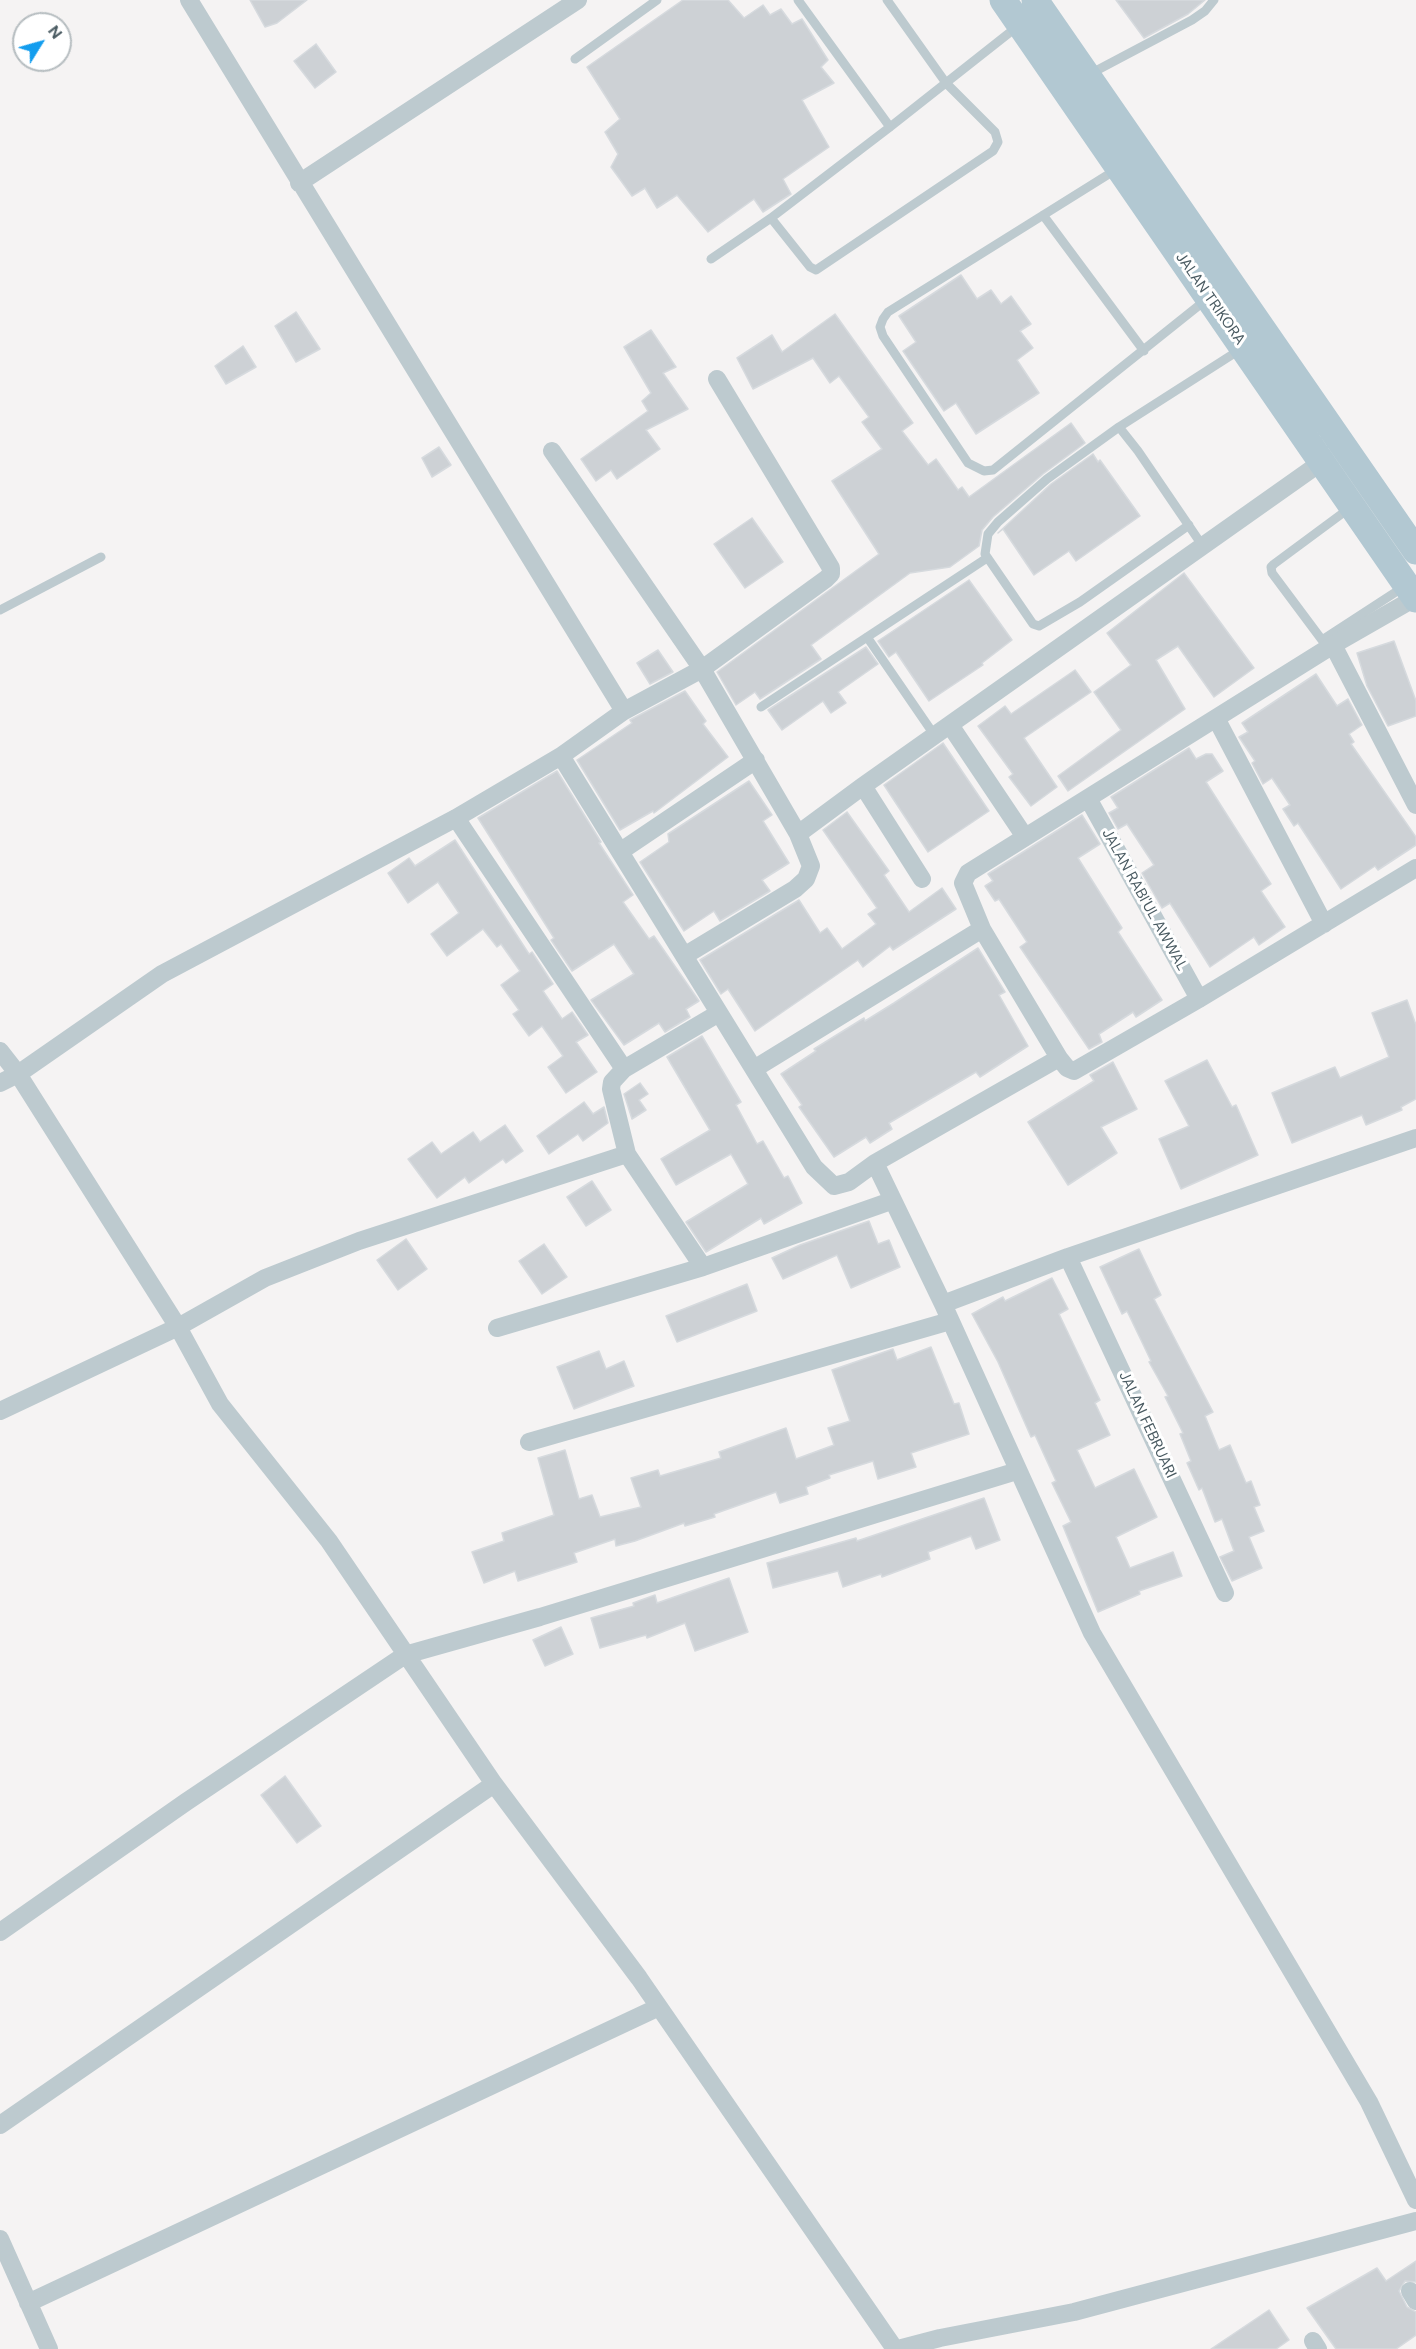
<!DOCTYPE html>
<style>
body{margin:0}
#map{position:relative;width:1416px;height:2349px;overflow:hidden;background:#f5f3f3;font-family:"DM Sans",sans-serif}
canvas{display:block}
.north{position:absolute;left:12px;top:12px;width:60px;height:60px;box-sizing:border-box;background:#fff;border:2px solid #b6bdc0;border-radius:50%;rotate:53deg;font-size:16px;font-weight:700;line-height:24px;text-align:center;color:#495a61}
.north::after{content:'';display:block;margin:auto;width:21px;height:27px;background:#139dee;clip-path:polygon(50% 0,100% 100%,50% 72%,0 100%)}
</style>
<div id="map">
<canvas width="1416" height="2349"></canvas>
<div class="north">N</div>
</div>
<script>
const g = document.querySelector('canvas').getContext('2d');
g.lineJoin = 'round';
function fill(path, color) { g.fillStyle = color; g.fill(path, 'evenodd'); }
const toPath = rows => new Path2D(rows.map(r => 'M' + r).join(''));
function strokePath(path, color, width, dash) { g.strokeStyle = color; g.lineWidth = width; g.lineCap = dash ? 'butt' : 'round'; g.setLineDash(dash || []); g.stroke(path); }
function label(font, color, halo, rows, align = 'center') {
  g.font = font + ' "DM Sans",sans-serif'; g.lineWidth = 6; g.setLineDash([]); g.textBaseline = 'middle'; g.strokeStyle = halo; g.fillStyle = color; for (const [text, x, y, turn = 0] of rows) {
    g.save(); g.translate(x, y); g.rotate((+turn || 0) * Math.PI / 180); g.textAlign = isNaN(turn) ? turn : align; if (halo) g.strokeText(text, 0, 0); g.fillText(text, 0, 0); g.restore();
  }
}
const building = toPath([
 [250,0,307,0,277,23,265,27,250,0],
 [683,0,728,0,744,18,763,5,770,15,781,9,792,24,802,19,828,60,821,67,834,83,802,100,829,147,783,179,791,194,763,212,754,199,708,232,677,195,657,208,645,188,632,196,611,167,618,154,605,132,620,119,587,67,683,0],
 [1116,0,1205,0,1188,14,1144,38,1116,0],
 [316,44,336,72,315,88,294,61,316,44],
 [961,275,977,299,991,290,1001,304,1011,296,1031,324,1020,331,1033,348,1017,360,1039,393,976,434,956,403,944,411,903,351,916,342,899,316,961,275],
 [296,312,320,349,296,362,275,326,296,312],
 [835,314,913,423,902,431,928,465,936,459,958,490,962,487,969,497,1071,423,1085,443,1043,474,993,517,982,530,979,546,950,567,910,573,811,645,821,659,760,699,755,692,736,705,717,672,879,554,832,481,882,449,862,422,869,417,839,376,830,383,813,358,753,389,737,358,772,335,782,352,835,314],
 [651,330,676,367,663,373,688,409,646,430,660,449,617,479,611,470,596,481,581,459,648,411,642,401,651,393,624,347,651,330],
 [243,346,256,367,226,384,215,366,243,346],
 [439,447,451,465,432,477,422,458,439,447],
 [1093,454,1098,462,1100,460,1140,516,1076,561,1069,551,1034,575,1003,529,998,533,1051,484,1093,454],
 [752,518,783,562,745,588,714,544,752,518],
 [1184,573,1254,668,1214,697,1178,646,1156,660,1185,709,1068,791,1058,776,1121,730,1094,692,1131,665,1107,633,1184,573],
 [969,580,1012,640,982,663,983,665,929,701,896,652,889,657,878,641,969,580],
 [1394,641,1416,701,1416,716,1388,726,1367,686,1357,653,1394,641],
 [866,647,878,664,838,692,846,703,831,713,823,701,782,730,768,710,866,647],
 [658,650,673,672,650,684,637,663,658,650],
 [1075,670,1091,692,1024,738,1057,787,1031,806,1009,777,1013,774,978,726,1005,706,1011,714,1075,670],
 [1316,674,1337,706,1348,699,1362,725,1349,734,1354,742,1351,744,1416,837,1416,845,1378,870,1375,866,1341,889,1298,823,1294,826,1283,809,1290,805,1272,778,1263,784,1252,763,1255,761,1239,737,1248,732,1242,723,1316,674],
 [685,691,706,721,703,724,728,757,654,813,653,811,620,830,577,760,632,723,630,720,685,691],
 [943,743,989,811,928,852,884,785,943,743],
 [1189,748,1196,759,1206,754,1212,754,1223,771,1206,782,1271,884,1261,891,1285,927,1259,945,1254,937,1210,967,1170,903,1162,908,1142,873,1154,865,1127,824,1118,829,1109,813,1118,808,1111,797,1189,748],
 [557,771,601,842,599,843,633,895,623,902,649,939,654,936,699,1001,686,1009,690,1017,665,1032,659,1023,624,1045,591,1000,634,974,614,944,572,971,551,940,554,938,478,818,557,771],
 [749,781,772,815,763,821,789,863,762,880,770,891,720,921,714,911,684,931,640,862,669,842,668,834,749,781],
 [847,812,889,871,884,875,909,912,942,888,956,909,893,950,890,946,863,967,858,960,755,1031,728,989,721,994,700,960,799,900,820,933,827,928,842,949,876,924,868,914,877,908,823,830,847,812],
 [1082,815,1100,844,1078,858,1122,928,1118,932,1162,1000,1136,1017,1133,1012,1099,1034,1102,1042,1089,1049,1020,947,1027,942,999,899,995,901,985,886,993,881,988,874,1082,815],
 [455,840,529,954,532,952,553,984,543,991,562,1019,572,1012,588,1035,576,1042,597,1072,566,1093,548,1067,563,1056,542,1026,529,1036,513,1014,519,1010,501,985,520,971,501,944,497,947,483,929,447,956,431,934,459,913,438,882,408,903,388,873,409,858,415,866,455,840],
 [978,948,1005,992,999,995,1028,1046,980,1077,976,1072,889,1123,892,1129,870,1143,866,1137,834,1157,799,1107,802,1105,781,1074,816,1051,814,1049,864,1018,865,1021,894,1003,978,948],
 [1407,1000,1416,1025,1416,1099,1401,1107,1402,1110,1366,1125,1362,1115,1292,1143,1272,1093,1335,1067,1340,1078,1389,1057,1372,1013,1407,1000],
 [702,1036,741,1102,736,1105,757,1144,763,1141,784,1178,788,1176,802,1203,764,1224,761,1218,706,1252,686,1222,748,1184,731,1154,676,1185,661,1159,710,1130,667,1057,702,1036],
 [1207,1060,1232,1107,1236,1105,1258,1155,1181,1189,1159,1139,1189,1126,1165,1081,1207,1060],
 [1113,1062,1137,1109,1101,1127,1117,1153,1068,1185,1028,1122,1094,1081,1090,1075,1113,1062],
 [640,1083,648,1094,639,1100,646,1110,632,1119,624,1094,640,1083],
 [584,1102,593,1114,604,1107,608,1123,583,1141,578,1134,549,1154,537,1136,584,1102],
 [505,1125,523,1151,506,1163,503,1159,469,1183,465,1177,437,1198,408,1159,432,1142,441,1154,473,1132,480,1142,505,1125],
 [592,1181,611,1210,586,1226,567,1197,592,1181],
 [869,1221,878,1244,889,1240,900,1267,851,1288,837,1255,783,1279,772,1258,800,1245,869,1221],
 [406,1239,427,1269,398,1290,377,1260,406,1239],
 [544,1244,567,1277,542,1294,519,1261,544,1244],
 [1139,1249,1161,1295,1154,1299,1213,1412,1205,1416,1219,1450,1230,1445,1246,1483,1251,1481,1260,1505,1254,1507,1264,1531,1249,1537,1262,1568,1232,1581,1220,1557,1234,1551,1222,1519,1215,1522,1202,1488,1199,1490,1187,1463,1191,1461,1180,1434,1183,1433,1165,1397,1168,1396,1149,1362,1151,1361,1127,1311,1122,1314,1100,1267,1139,1249],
 [1052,1278,1068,1309,1059,1314,1100,1400,1095,1403,1110,1435,1077,1450,1095,1488,1134,1469,1157,1517,1116,1537,1130,1568,1173,1552,1182,1576,1139,1591,1140,1594,1098,1612,1063,1526,1071,1522,1052,1483,1056,1481,1035,1435,1031,1437,998,1362,972,1314,1003,1297,1005,1301,1052,1278],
 [747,1284,757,1311,677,1342,666,1316,747,1284],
 [931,1347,954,1404,959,1403,969,1434,911,1453,916,1467,878,1479,873,1461,829,1475,830,1478,806,1487,808,1494,780,1503,776,1492,714,1514,715,1517,685,1526,684,1523,635,1541,616,1546,615,1539,574,1553,577,1562,518,1581,515,1571,484,1583,472,1552,504,1541,502,1533,554,1515,538,1458,565,1450,579,1499,592,1495,600,1517,641,1507,631,1478,658,1470,660,1476,721,1458,719,1452,786,1428,796,1459,834,1445,828,1428,850,1421,832,1370,893,1349,897,1360,931,1347],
 [599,1351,606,1369,624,1361,634,1386,574,1409,557,1367,599,1351],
 [984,1498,1000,1540,976,1549,971,1536,928,1552,930,1559,882,1577,881,1574,843,1587,838,1571,773,1588,767,1563,856,1538,857,1541,984,1498],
 [729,1578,748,1632,695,1651,685,1623,647,1638,646,1635,600,1648,591,1618,634,1606,633,1603,655,1595,657,1603,729,1578],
 [561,1627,573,1654,545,1666,533,1640,561,1627],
 [285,1776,321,1826,297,1843,261,1795,285,1776],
 [1416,2261,1416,2282,1405,2281,1399,2291,1407,2307,1416,2312,1416,2335,1396,2349,1336,2349,1307,2308,1377,2268,1386,2281,1416,2261],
 [1269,2310,1289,2340,1276,2349,1211,2349,1269,2310]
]);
const lane = toPath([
 [798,0,890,127],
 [575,59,657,0],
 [1088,75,1192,20,1205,11,1214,0],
 [1117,169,888,312,883,319,880,327,883,336,968,463,984,471,993,470,1207,299],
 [1043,215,1144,351],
 [771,218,810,267,816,270,993,151,998,142,995,132,946,83,887,0],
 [711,259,771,218,890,127,1018,26],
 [1119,427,1241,349],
 [1351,507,1274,564,1271,567,1272,573,1322,640,1405,586],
 [1189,525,1080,602,1039,626,1033,624,985,554,988,534,998,522,1047,479,1119,427,1138,451,1202,545],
 [0,610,101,557],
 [867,637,935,736],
 [761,707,987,558]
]);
const street = toPath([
 [189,0,624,711],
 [299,183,578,0],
 [552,451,702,669,798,834,811,866,806,879,795,889,684,956],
 [1415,598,1333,645,968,873,963,883,982,929,1059,1058,1067,1068,1074,1071,1199,999,1416,868],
 [1333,645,1416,805],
 [1217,720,1324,924],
 [950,725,1021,831],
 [561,756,814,1167,834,1186,849,1182,875,1163,1059,1058],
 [863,786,922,879],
 [1089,800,1199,999],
 [456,818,624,1069,612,1082,611,1089,627,1154,703,1267,891,1201],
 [798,834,863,786,1323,461],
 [621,851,756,760],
 [0,1051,18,1074,178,1327,220,1404,329,1541,494,1784,639,1978,895,2349],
 [624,1069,719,1013],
 [754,1069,982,929],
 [0,1083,18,1074,162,974,456,818,561,756,624,711,702,669,826,579,831,574,831,568,825,558,717,379],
 [875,1163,943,1304,1092,1633,1369,2102,1416,2200],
 [1068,1257,1225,1593],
 [943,1304,1068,1257,1416,1138],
 [497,1328,703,1267],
 [0,1411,178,1327,265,1278,359,1241,627,1154],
 [529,1442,950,1321],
 [0,1932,186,1802,405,1655,540,1617,1017,1471],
 [0,2125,494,1784],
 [0,2239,49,2349],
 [1410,2291,1416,2301],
 [28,2303,659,2007],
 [1313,2341,1318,2349],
 [898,2349,940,2338,1074,2312,1416,2221]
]);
const primary = toPath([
 [1003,0,1416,599],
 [1035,0,1416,551]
]);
const streetNames = [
 ["JALAN TRIKORA",1210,299,55],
 ["JALAN RABI'UL AWWAL",1144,900,61],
 ["JALAN FEBRUARI",1147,1425,65]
];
fill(building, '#cdd1d5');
strokePath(building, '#d6dade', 1.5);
strokePath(lane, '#bdcacf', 9);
strokePath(street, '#bdcacf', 18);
strokePath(primary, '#b2c8d2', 27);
label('15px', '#495a61', '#fff', streetNames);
</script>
